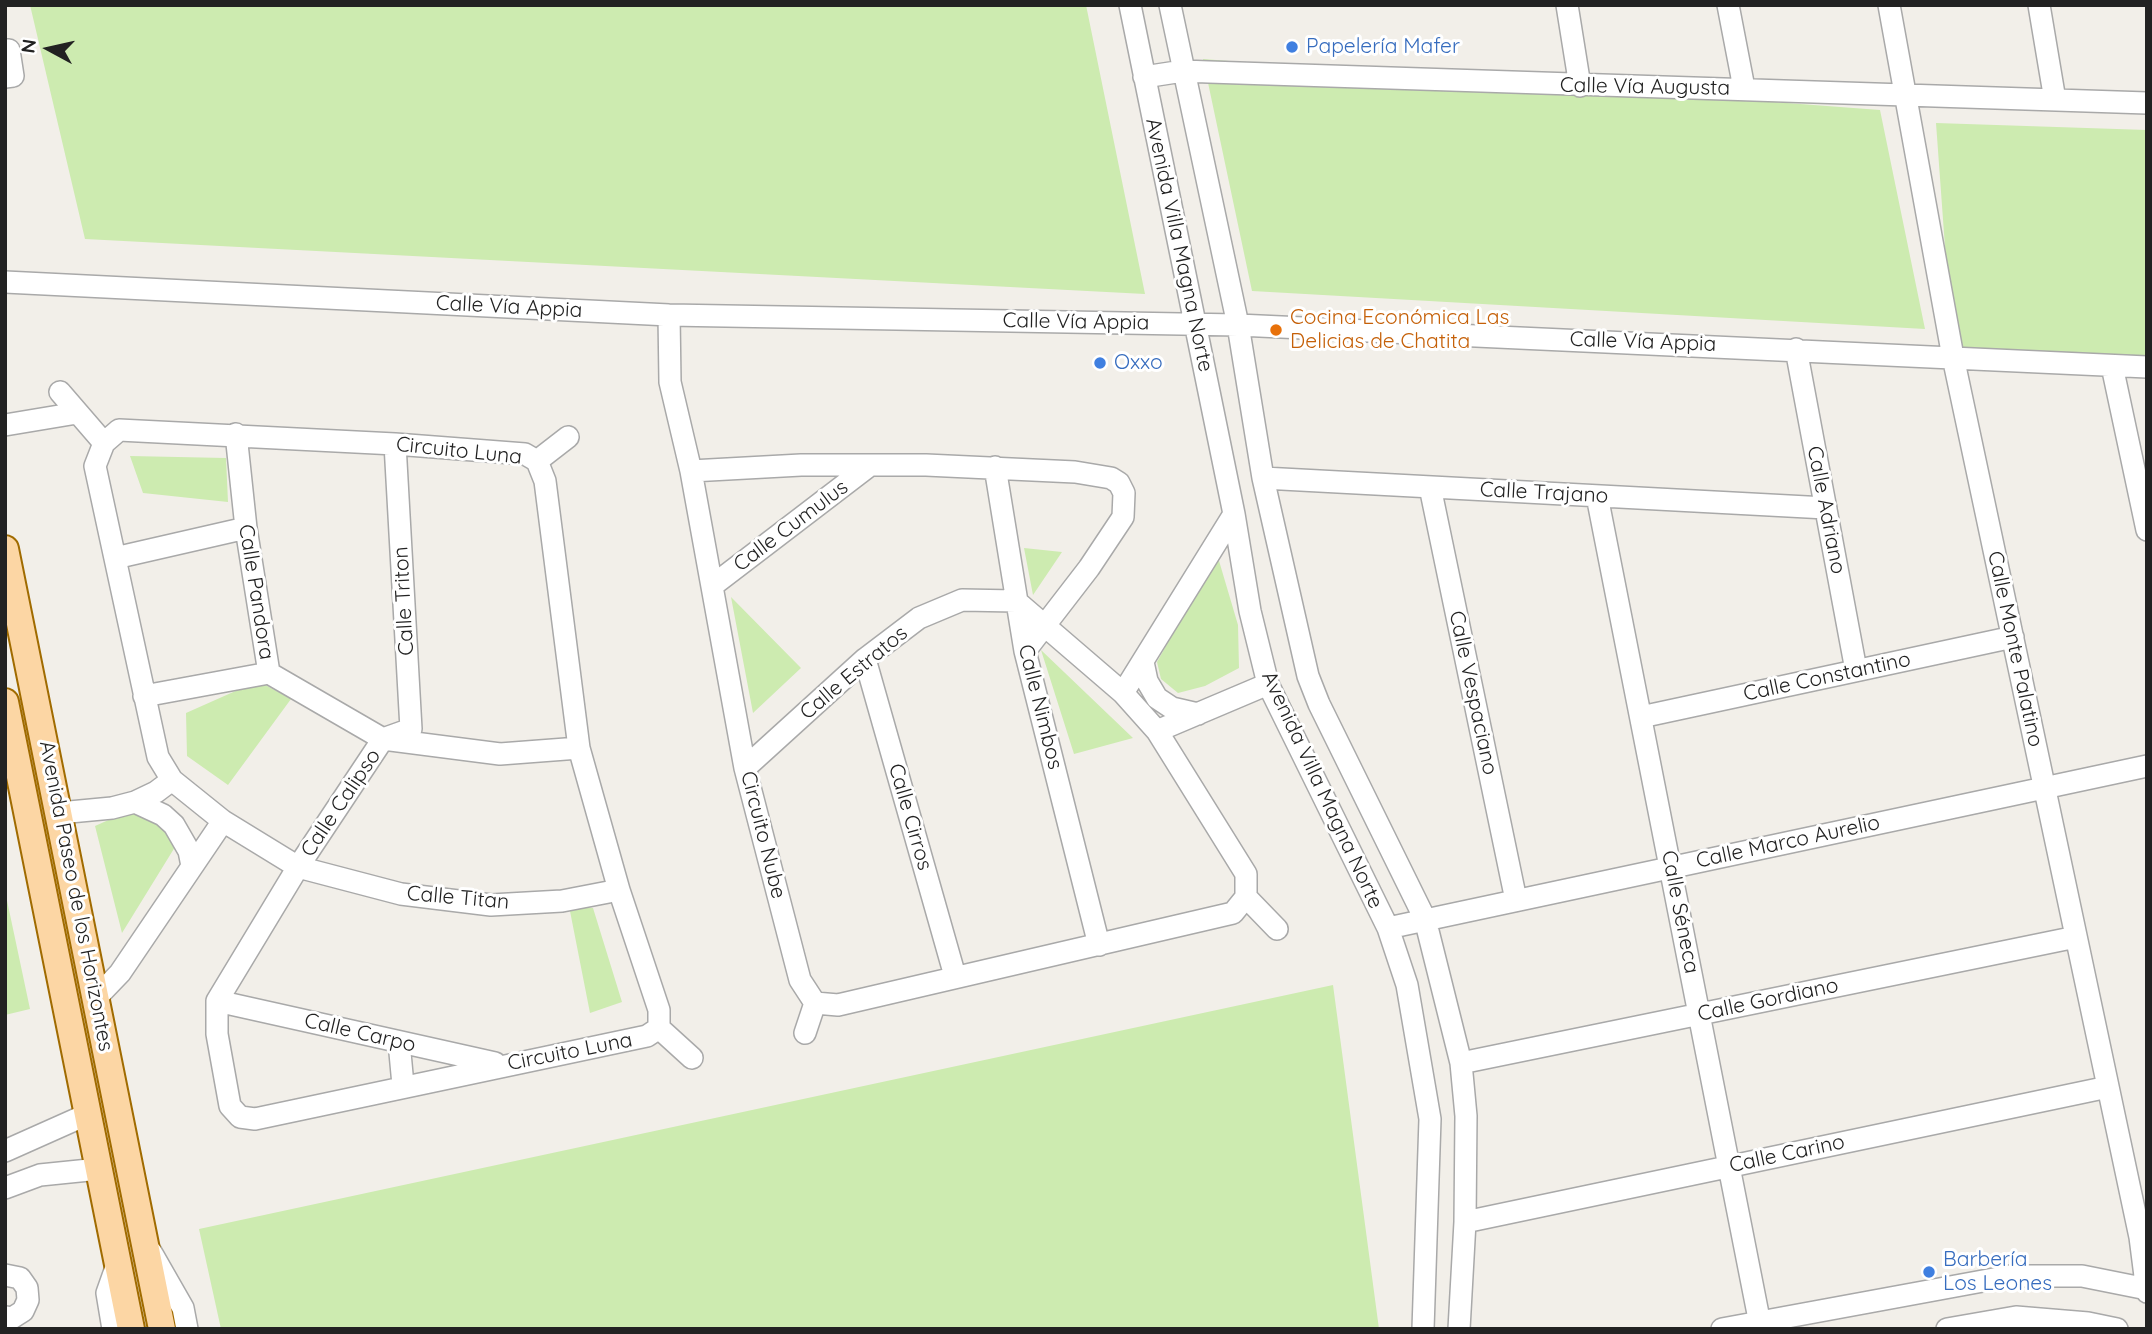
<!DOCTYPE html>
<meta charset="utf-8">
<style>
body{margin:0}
#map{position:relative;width:2152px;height:1334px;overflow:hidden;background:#f2efe9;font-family:Quicksand,sans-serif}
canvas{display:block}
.frame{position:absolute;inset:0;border:7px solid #222;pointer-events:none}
.north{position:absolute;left:14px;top:14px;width:70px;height:70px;-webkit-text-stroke:5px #fff;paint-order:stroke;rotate:278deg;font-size:19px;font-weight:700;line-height:28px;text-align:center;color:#222}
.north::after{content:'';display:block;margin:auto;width:24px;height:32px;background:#222;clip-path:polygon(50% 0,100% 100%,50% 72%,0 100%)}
</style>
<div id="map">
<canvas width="2152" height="1334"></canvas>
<div class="frame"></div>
<div class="north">N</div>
</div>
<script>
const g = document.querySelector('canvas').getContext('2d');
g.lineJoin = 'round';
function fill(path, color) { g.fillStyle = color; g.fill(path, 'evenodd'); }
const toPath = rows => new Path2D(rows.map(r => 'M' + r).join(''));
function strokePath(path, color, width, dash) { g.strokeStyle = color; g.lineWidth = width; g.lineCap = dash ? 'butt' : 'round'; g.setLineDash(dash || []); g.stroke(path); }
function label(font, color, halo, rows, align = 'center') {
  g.font = font + ' Quicksand,sans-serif'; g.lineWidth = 6; g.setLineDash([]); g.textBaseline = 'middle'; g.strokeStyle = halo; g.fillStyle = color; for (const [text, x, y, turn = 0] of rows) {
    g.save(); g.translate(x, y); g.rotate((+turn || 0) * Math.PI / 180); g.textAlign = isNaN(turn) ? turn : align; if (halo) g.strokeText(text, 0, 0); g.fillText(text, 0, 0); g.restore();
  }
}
const grass = toPath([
 [30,5,1086,5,1145,294,85,239],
 [1203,59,1880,110,1925,329,1252,291],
 [1936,123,2147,130,2147,361,1953,357],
 [130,456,226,458,228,502,143,493],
 [1024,548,1062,552,1033,595],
 [1217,554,1238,625,1239,668,1205,686,1178,693,1161,679,1157,662],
 [731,597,801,668,753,713],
 [1041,650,1133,738,1074,754],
 [258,681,291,699,228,785,187,756,186,713],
 [131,810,160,819,175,847,122,933,95,826],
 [5,891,30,1009,5,1015],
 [569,906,593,908,622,1002,590,1013],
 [1333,985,1379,1329,221,1329,199,1229]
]);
const minor = toPath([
 [1130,5,1234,514,1250,611,1268,684,1388,928,1407,985,1430,1119,1423,1329],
 [1170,5,1238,325,1263,478,1308,676,1319,704,1425,919,1461,1063,1466,1116,1465,1222,1459,1329],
 [1567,5,1580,86],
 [1728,5,1744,88],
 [1889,5,1953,357,2140,1237,2147,1292],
 [2039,5,2055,100],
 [5,50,9,50,13,76,5,77],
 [1144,77,1183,71,1209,72,2147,103],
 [5,282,669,315,1238,325,2147,367],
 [669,315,670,382,691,471,745,768,800,980,815,1003],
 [1796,349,1856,670],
 [2112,366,2147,530],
 [60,392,104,443],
 [5,425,77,413],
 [236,434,246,528,269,673],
 [395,444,411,729,383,739,298,867,217,1001,217,1034,230,1106,240,1117,255,1119,647,1036,659,1028],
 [537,461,568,437],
 [995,467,1025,651,1099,945],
 [691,471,801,465,926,465,1075,472,1111,478,1119,483,1124,493,1123,517,1089,568,1025,651],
 [1263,478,1826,508],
 [1430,487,1516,900],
 [1597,496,1761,1329],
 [115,558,246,528],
 [712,586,869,466],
 [865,659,955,976],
 [1143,662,1147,681,1157,698,1172,708,1198,714],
 [269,673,383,739,500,754,579,748],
 [1123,693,1234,514],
 [144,696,269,673],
 [1641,717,2013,637],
 [1157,731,1268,684],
 [745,768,865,659,919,618,962,600,1016,601,1123,693,1157,731,1246,874,1246,897,1233,913,838,1005,815,1003],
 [135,802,163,815,174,825,189,851,192,866],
 [59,813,112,808,135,802,156,792,172,780],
 [619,890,562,901,491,905,401,894,298,867,223,821,172,780,158,757,95,466,104,443,119,430,395,444,525,454,537,461,545,481,579,748,619,890,659,1010,659,1028],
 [1246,897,1277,929],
 [1388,928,2147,766],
 [96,998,120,973,223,821],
 [217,1001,495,1063],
 [659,1028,692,1058],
 [805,1033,815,1003],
 [399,1042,403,1085],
 [1461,1063,2076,937],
 [5,1151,88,1114],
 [5,1188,40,1175,99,1169],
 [1465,1222,2108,1087],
 [151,1252,183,1308,187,1329],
 [5,1275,20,1278,27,1288,28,1300,23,1311,12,1318,5,1317],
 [113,1329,107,1293,118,1262],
 [1722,1329,2010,1276,2082,1276,2147,1289],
 [1947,1329,2016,1317,2088,1323,2117,1329]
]);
const major = toPath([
 [5,549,162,1329],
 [5,702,131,1329]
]);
const markers = [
 [1292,47,7,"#3f7fe0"],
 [1276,330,7,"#e8710a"],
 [1100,363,7,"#3f7fe0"],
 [1929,1272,7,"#3f7fe0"]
];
const shopNames = [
 ["Papelería Mafer",1306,47],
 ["Oxxo",1114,363],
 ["Barbería",1943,1260],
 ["Los Leones",1943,1284]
];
const streetNames = [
 ["Calle Vía Augusta",1645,87,1],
 ["Avenida Villa Magna Norte",1179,245,78],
 ["Calle Vía Appia",509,307,3],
 ["Calle Vía Appia",1076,322,1],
 ["Calle Vía Appia",1643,342,2],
 ["Circuito Luna",459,451,6],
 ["Calle Trajano",1544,493,3],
 ["Calle Adriano",1826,510,79],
 ["Calle Cumulus",791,526,-37],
 ["Calle Pandora",256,592,81],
 ["Calle Triton",404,601,-93],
 ["Calle Monte Palatino",2015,649,78],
 ["Calle Estratos",854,673,-40],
 ["Calle Constantino",1827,677,-12],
 ["Calle Vespaciano",1473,693,78],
 ["Calle Nimbos",1040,707,76],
 ["Avenida Villa Magna Norte",1322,790,65],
 ["Calle Calipso",341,803,-56],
 ["Calle Cirros",910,817,74],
 ["Circuito Nube",763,835,76],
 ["Calle Marco Aurelio",1788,842,-12],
 ["Avenida Paseo de los Horizontes",76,896,79],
 ["Calle Titan",458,898,5],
 ["Calle Séneca",1680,912,79],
 ["Calle Gordiano",1768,1000,-12],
 ["Calle Carpo",360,1033,13],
 ["Circuito Luna",570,1052,-11],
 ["Calle Carino",1787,1154,-12]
];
const foodNames = [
 ["Cocina Económica Las",1290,318],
 ["Delicias de Chatita",1290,342]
];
fill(grass, '#cdebb0');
strokePath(minor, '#a9a9a9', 24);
strokePath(major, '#a06b00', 30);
strokePath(minor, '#fff', 21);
strokePath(major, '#fcd6a4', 26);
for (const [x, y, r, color] of markers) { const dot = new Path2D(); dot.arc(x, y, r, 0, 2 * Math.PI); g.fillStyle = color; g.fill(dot); strokePath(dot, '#fff', 2.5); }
label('21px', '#366cbe', '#fff', shopNames, 'left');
label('21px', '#222', '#fff', streetNames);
label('21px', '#c56008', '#fff', foodNames, 'left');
</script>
